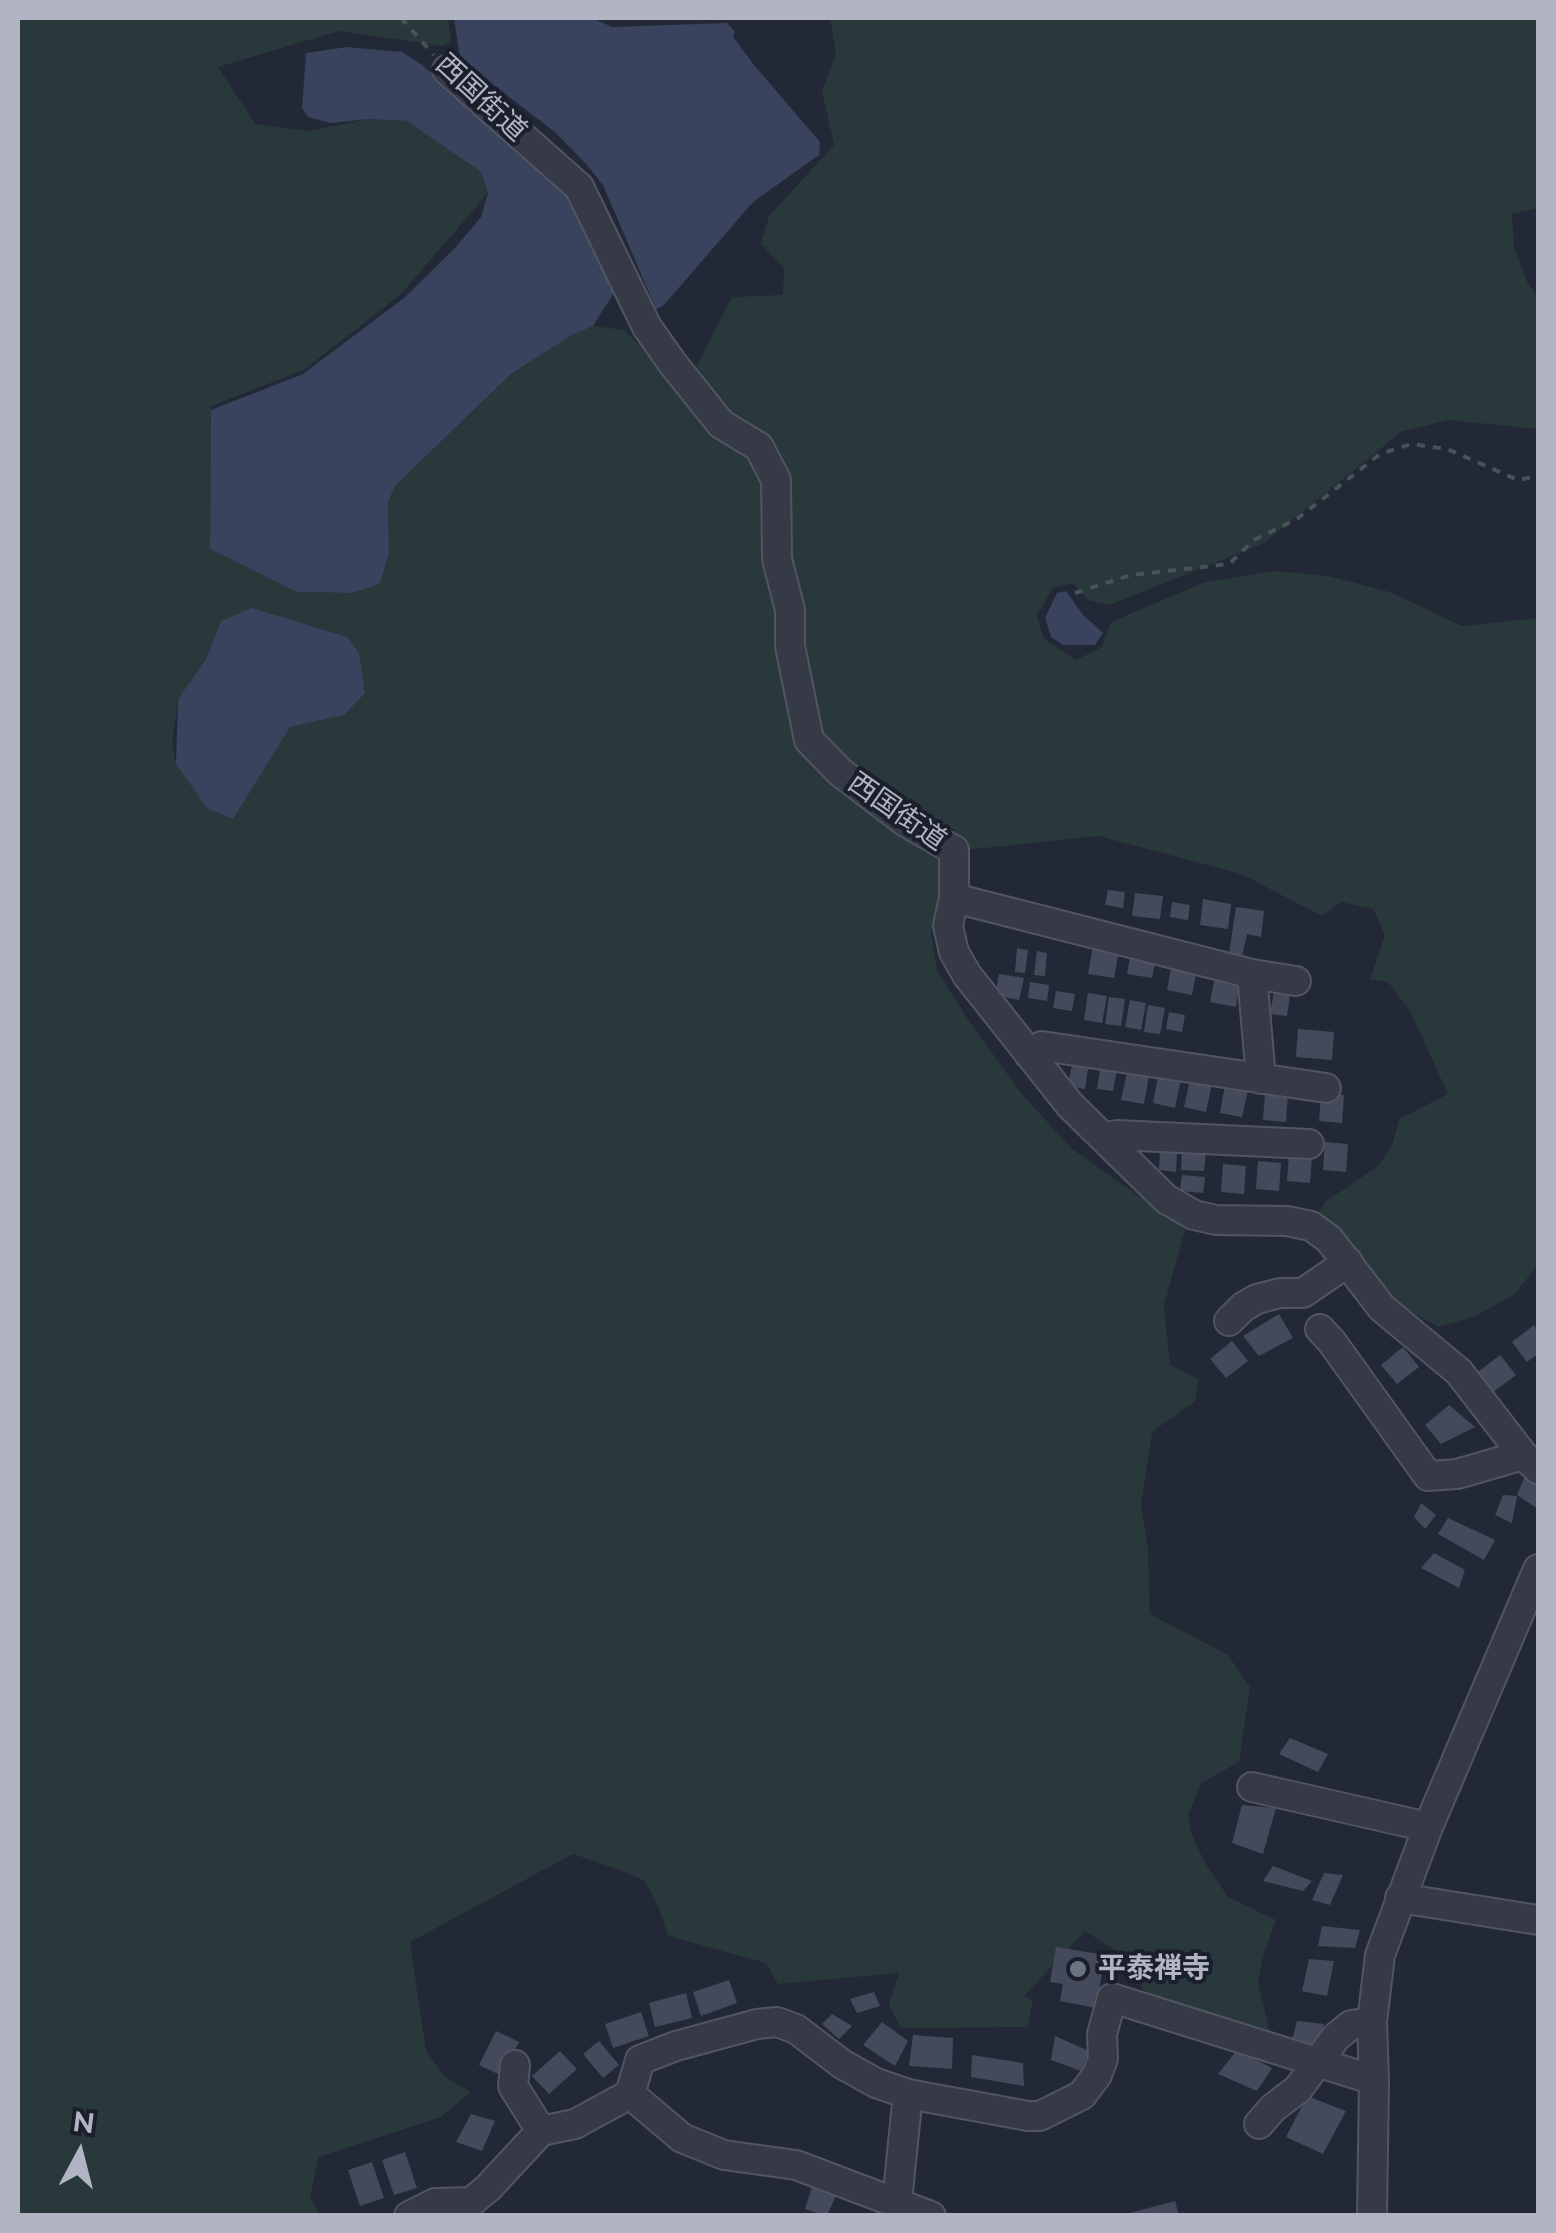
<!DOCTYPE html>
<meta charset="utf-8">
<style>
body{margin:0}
#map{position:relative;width:1556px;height:2233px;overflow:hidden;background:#232836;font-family:Raleway,sans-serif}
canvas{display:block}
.frame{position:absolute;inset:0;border:20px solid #b1b5c3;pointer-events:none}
.north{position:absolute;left:30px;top:2103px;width:100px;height:100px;-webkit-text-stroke:8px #1b1f2c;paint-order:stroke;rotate:7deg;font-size:28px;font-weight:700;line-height:40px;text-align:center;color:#b1b5c3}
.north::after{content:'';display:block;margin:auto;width:35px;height:45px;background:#b1b5c3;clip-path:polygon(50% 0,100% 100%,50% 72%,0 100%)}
</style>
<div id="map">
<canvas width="1556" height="2233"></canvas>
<div class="frame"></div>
<div class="north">N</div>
</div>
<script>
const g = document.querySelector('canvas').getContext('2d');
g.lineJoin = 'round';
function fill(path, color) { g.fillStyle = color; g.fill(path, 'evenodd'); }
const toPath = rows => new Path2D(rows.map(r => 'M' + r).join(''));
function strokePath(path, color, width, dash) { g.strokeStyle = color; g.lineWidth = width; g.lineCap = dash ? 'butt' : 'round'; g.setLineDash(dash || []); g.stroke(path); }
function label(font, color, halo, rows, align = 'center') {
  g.font = font + ' Raleway,"Noto Sans JP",sans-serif'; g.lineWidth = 8; g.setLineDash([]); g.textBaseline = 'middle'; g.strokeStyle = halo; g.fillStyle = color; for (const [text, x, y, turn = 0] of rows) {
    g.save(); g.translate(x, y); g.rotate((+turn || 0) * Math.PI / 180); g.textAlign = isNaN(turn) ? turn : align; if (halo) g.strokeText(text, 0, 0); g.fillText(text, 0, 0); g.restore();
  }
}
const green = toPath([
 [18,18,448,18,451,41,443,46,339,31,218,67,256,124,308,131,369,119,407,121,481,172,488,193,401,294,304,370,211,406,210,549,296,592,352,593,380,583,389,553,388,502,395,486,511,374,572,335,593,326,625,330,665,374,695,369,732,297,783,295,784,268,761,244,769,216,834,145,822,91,836,54,830,18,1538,18,1538,208,1512,214,1514,247,1527,282,1538,298,1538,429,1448,420,1401,432,1264,543,1110,605,1088,600,1073,583,1053,588,1037,615,1043,638,1076,660,1102,647,1111,622,1205,582,1275,571,1328,576,1390,592,1462,626,1538,618,1538,1267,1536,1267,1514,1295,1475,1316,1439,1327,1397,1304,1355,1248,1334,1226,1315,1218,1325,1202,1377,1167,1392,1146,1399,1119,1448,1094,1410,1011,1388,982,1370,979,1385,935,1373,909,1341,902,1322,916,1241,874,1099,836,965,850,954,829,933,829,942,879,931,932,937,970,967,1018,1021,1093,1071,1148,1185,1229,1164,1306,1170,1365,1199,1379,1195,1401,1152,1432,1141,1505,1148,1549,1150,1614,1228,1655,1250,1687,1239,1762,1201,1783,1188,1816,1191,1833,1205,1863,1228,1897,1276,1920,1264,1953,1258,1981,1269,2030,1231,2025,1146,2002,1136,1964,1085,1931,1024,1996,1033,2001,1027,2027,900,2028,889,2004,899,1973,778,1984,766,1963,668,1936,659,1908,645,1881,623,1871,573,1854,410,1942,426,2051,445,2077,471,2092,441,2117,319,2157,310,2196,319,2215,18,2215],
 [221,621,344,715,290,727,258,768,233,819,207,807,176,764,172,745,178,699,206,659]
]);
const water = toPath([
 [454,18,592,18,612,27,727,23,735,32,733,37,754,65,820,142,819,155,753,202,664,305,656,309,603,185,587,165,556,133,460,59],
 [347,47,402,52,421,64,529,160,572,203,617,288,593,326,572,335,511,374,395,486,388,502,389,553,380,584,352,593,296,592,210,549,211,410,303,374,404,298,454,249,481,217,488,193,481,172,407,121,369,119,331,123,308,117,302,108,306,53],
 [1066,591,1083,615,1103,633,1095,645,1063,645,1051,637,1045,618,1057,593],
 [252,608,347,637,359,653,365,693,344,715,290,727,233,819,207,808,176,764,178,699,206,659,221,621]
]);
const building = toPath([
 [1108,890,1125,892,1123,908,1105,905],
 [1135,893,1163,896,1160,919,1132,916],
 [1203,899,1231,904,1228,929,1200,925],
 [1172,902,1190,905,1188,920,1170,917],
 [1236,907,1264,911,1261,937,1247,934,1242,956,1229,954],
 [1093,946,1119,950,1114,978,1088,974],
 [1017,948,1028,950,1025,973,1015,972],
 [1037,951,1047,953,1045,976,1034,975],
 [1131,952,1156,957,1152,978,1127,974],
 [1171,969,1196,974,1192,995,1167,990],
 [999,974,1024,978,1019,1000,995,995],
 [1215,976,1240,980,1236,1007,1210,1002],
 [1030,982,1049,985,1047,1001,1028,998],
 [1275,987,1291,989,1287,1016,1270,1014],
 [1056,991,1075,994,1072,1011,1053,1008],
 [1088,993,1107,996,1102,1023,1084,1020],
 [1109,997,1125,999,1121,1026,1105,1024],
 [1130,1000,1146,1003,1141,1030,1125,1027],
 [1148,1005,1165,1008,1160,1034,1144,1032],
 [1169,1012,1185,1015,1182,1032,1166,1029],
 [1298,1029,1334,1032,1332,1060,1296,1057],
 [1073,1059,1089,1062,1085,1089,1068,1086],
 [1101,1062,1118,1064,1113,1091,1097,1089],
 [1127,1072,1149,1076,1144,1104,1121,1100],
 [1158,1076,1181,1080,1175,1108,1153,1103],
 [1190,1080,1212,1084,1206,1112,1184,1107],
 [1225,1085,1248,1090,1242,1117,1220,1113],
 [1265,1092,1288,1094,1286,1122,1263,1120],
 [1321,1093,1344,1095,1342,1123,1319,1121],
 [1325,1142,1348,1144,1346,1172,1323,1170],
 [1160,1150,1177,1152,1176,1172,1159,1170],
 [1182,1150,1206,1151,1204,1171,1181,1170],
 [1289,1153,1312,1155,1310,1183,1287,1181],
 [1258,1161,1281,1163,1279,1191,1256,1189],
 [1223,1164,1246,1166,1244,1194,1221,1192],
 [1182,1175,1205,1177,1203,1193,1180,1191],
 [1279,1314,1293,1338,1259,1356,1243,1336],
 [1534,1325,1538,1330,1538,1354,1527,1362,1512,1342],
 [1232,1341,1248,1361,1226,1378,1210,1359],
 [1403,1347,1419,1367,1397,1384,1381,1365],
 [1500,1355,1516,1375,1493,1392,1478,1372],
 [1449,1405,1475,1427,1441,1444,1425,1425],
 [1525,1476,1538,1485,1538,1509,1517,1495],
 [1503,1495,1517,1496,1512,1523,1495,1515],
 [1421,1503,1436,1515,1425,1529,1414,1517],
 [1448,1518,1495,1540,1484,1560,1438,1534],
 [1434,1553,1465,1570,1459,1588,1421,1568],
 [1290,1738,1328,1754,1318,1772,1279,1754],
 [1242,1805,1276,1808,1263,1854,1232,1843],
 [1273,1866,1312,1881,1303,1891,1263,1881],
 [1324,1873,1343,1875,1330,1905,1312,1900],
 [1322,1926,1360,1930,1355,1948,1318,1946],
 [1056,1947,1105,1955,1096,2008,1060,2001,1063,1984,1050,1982],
 [1309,1959,1334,1961,1327,1996,1302,1991],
 [729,1980,737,2003,701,2016,693,1992],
 [874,1992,880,2006,857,2013,850,1999],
 [686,1993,692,2018,655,2027,649,2003],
 [641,2012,649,2036,613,2048,605,2024],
 [832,2014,852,2026,839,2039,822,2024],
 [1297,2021,1324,2024,1317,2048,1292,2041],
 [882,2022,908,2041,895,2066,863,2045],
 [496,2031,519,2042,502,2076,479,2065],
 [913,2035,953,2038,952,2069,909,2066],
 [1055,2036,1089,2051,1081,2071,1051,2060],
 [599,2041,619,2065,603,2078,583,2054],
 [1237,2050,1272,2068,1257,2091,1218,2074],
 [560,2051,577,2069,549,2094,532,2076],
 [972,2055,1023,2063,1024,2086,971,2077],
 [1307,2096,1346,2111,1323,2154,1286,2137],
 [471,2114,495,2121,482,2151,456,2142],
 [405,2152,417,2188,394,2195,382,2160],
 [372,2162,384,2198,360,2206,348,2170],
 [813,2184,837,2193,827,2216,805,2209],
 [1175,2201,1179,2216,1127,2216,1126,2214]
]);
const path = toPath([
 [401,18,434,55],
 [1075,593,1131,575,1229,564,1254,540,1297,519,1380,454,1411,444,1447,449,1518,480,1538,476]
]);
const minor = toPath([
 [447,70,579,187,647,327,673,364,721,424,759,447,776,480,777,559,790,610,790,646,809,740,840,772,907,823,954,850,954,898,948,926,954,952,967,975,1070,1105,1166,1199,1194,1215,1216,1220,1287,1221,1311,1226,1329,1239,1382,1308,1459,1372,1523,1455,1538,1469],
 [954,898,1252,974,1296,981],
 [1252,974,1261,1079],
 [1029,1054,1042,1046,1326,1088],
 [1104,1138,1117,1135,1309,1144],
 [1229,1321,1243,1307,1257,1299,1280,1293,1303,1293,1348,1262],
 [1320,1329,1332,1342,1428,1476,1457,1474,1523,1455],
 [1252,1787,1428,1827],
 [1400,1898,1538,1920],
 [515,2065,513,2086,541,2131],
 [630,2094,682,2138,724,2155,796,2165,931,2216],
 [1259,2124,1273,2108,1298,2089,1336,2037,1351,2025,1372,2022],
 [897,2202,908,2094],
 [409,2216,435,2203,471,2202,488,2188,541,2131,575,2124,630,2094,640,2060,676,2046,757,2024,777,2022,796,2029,842,2064,876,2083,908,2094,1028,2116,1040,2116,1082,2095,1097,2075,1103,2059,1102,2034,1112,1998,1374,2080],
 [1372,2216,1374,2080,1372,2022,1380,1955,1428,1827,1538,1569]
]);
const markers = [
 [1078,1969,10,"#6b7280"]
];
const streetNames = [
 ["西国街道",481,98,43],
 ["西国街道",897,812,35]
];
const poiNames = [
 ["平泰禅寺",1098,1969]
];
fill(green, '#29383b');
fill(water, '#39435e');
fill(building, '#444a5b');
strokePath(minor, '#515562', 32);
strokePath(path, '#465359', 4, [8, 8]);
strokePath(minor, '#363a47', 28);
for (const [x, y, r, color] of markers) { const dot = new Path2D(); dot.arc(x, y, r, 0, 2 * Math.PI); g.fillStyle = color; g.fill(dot); strokePath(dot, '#1b1f2c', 4); }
label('28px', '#b1b5c3', '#1b1f2c', streetNames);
label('bold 28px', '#b1b5c3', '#1b1f2c', poiNames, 'left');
</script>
